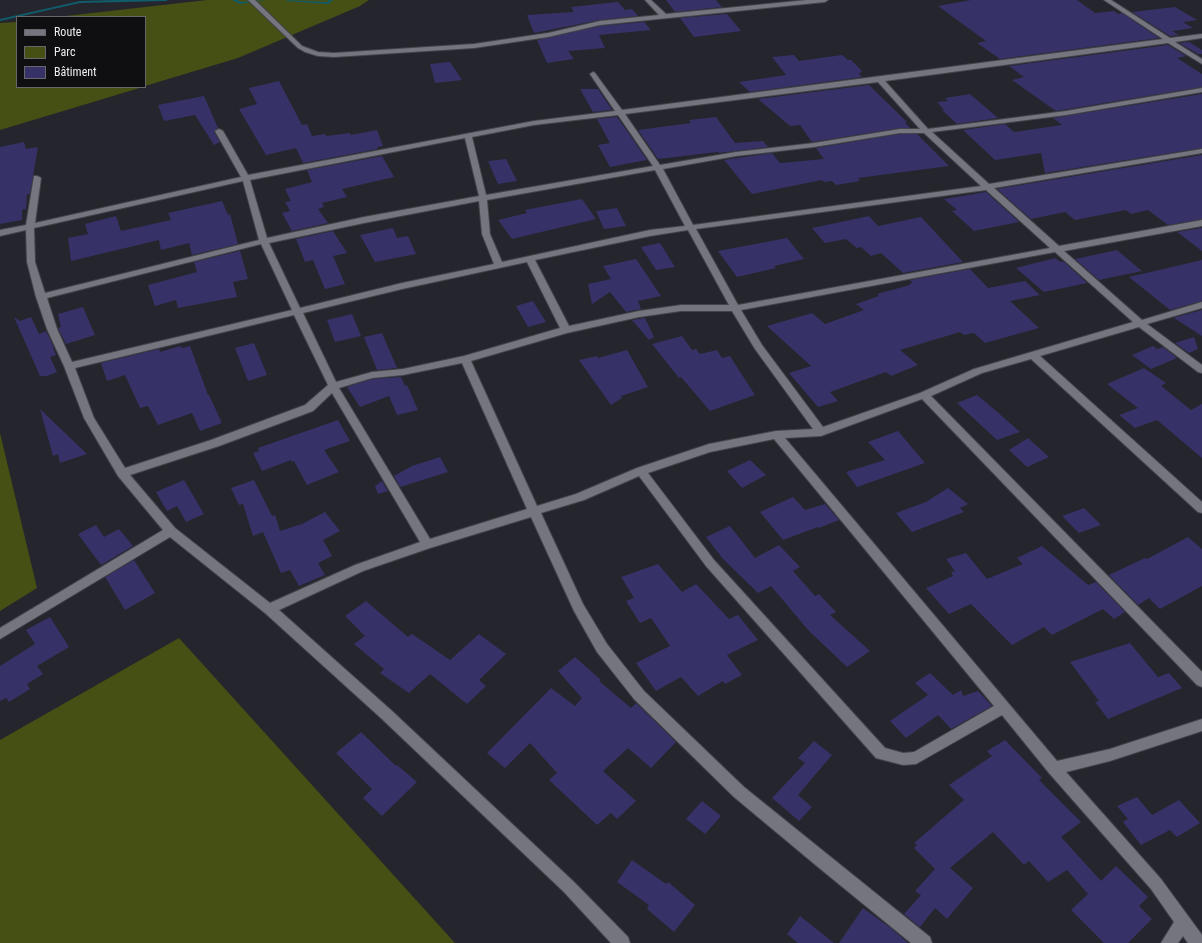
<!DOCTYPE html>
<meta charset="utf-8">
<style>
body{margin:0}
#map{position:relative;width:1202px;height:943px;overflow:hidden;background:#25252d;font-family:"Roboto Condensed",sans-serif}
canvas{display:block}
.legend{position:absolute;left:16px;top:16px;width:130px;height:72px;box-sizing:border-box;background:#0f0f12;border:1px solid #67676b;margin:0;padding:5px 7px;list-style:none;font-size:12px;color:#ececf1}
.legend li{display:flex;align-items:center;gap:8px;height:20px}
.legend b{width:20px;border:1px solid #67676b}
</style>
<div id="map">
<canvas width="1202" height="943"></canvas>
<ul class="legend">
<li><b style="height:5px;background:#75757f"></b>Route</li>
<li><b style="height:11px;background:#464f14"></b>Parc</li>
<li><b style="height:11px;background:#363267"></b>Bâtiment</li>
</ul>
</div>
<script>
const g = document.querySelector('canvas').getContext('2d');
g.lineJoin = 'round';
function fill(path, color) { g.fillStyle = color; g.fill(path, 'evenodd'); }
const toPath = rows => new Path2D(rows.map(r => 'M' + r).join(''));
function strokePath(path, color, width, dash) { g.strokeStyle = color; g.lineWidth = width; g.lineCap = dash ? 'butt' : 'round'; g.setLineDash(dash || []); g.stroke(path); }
const green = toPath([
 [207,0,369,0,360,6,238,58,145,86,145,17,57,17],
 [17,22,17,87,143,87,0,130,0,23],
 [0,433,37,588,0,611],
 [179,638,455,943,0,943,0,740]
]);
const stream = toPath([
 [115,0,168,0,166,1,80,3,0,21,0,19,80,1,115,0],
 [232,0,237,0,241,2,266,0,240,4,232,0],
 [286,0,327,2,329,0,333,0,328,4,288,1,286,0]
]);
const building = toPath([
 [666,0,716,0,722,7,675,12],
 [971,0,1077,0,1095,13,1114,11,1118,14,1122,13,1159,38,1000,59,977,43,986,41,938,6],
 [618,2,625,10,632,9,638,16,600,20,534,33,527,15,574,12,571,7],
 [1175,7,1197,20,1183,22,1193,28,1172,31,1179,35,1170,36,1132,12],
 [727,14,741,31,694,37,680,18],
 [644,22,651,30,599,35,605,48,568,51,574,59,547,63,537,40,600,26],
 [1189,42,1202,50,1202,54,1198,54,1179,43],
 [1168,45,1186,56,1177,58,1202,74,1202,87,1056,111,1012,80,1024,77,1009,66],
 [794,55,799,61,842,55,848,60,851,60,862,71,859,74,862,77,750,92,739,82,786,75,772,57],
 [450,62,462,80,435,83,430,64],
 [279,81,302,125,307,124,312,136,325,134,326,136,350,133,351,135,377,130,383,146,377,147,378,149,303,163,296,148,266,155,239,109,257,104,249,88],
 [869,85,907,122,905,123,910,128,900,128,812,142,800,125,790,126,758,99],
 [580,89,598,89,612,110,593,112],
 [970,94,998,118,957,124,942,110,944,110,937,102,948,101,945,98],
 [1202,94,1202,148,1045,173,1041,153,995,160,963,130,1005,124,1014,132,1062,125,1053,118],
 [204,96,218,128,214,132,220,142,214,145,195,115,164,121,158,105],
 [617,117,627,131,647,160,610,167,598,145,610,143,597,119],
 [716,117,735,143,763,141,768,147,719,153,718,152,658,159,638,130,691,123,689,120],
 [900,134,917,134,949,166,858,178,860,181,836,185,832,181,824,182,822,180,752,194,724,160,772,153,780,163,824,159,816,148],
 [24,142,26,149,38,147,30,194,27,194,26,209,22,210,22,220,0,224,0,147],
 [1202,155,1202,219,1168,225,1148,210,1131,214,1126,210,1075,220,1065,212,1031,219,997,189],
 [382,156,394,177,342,189,347,197,322,203,324,207,318,209,328,223,292,231,282,213,290,211,285,202,291,201,285,189,312,182,307,170],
 [506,159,517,181,498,184,488,161],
 [986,192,1019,222,974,231,952,211,957,210,944,199],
 [582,199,596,219,512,239,498,220,527,213,525,210],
 [222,201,228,215,230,214,238,244,192,255,189,243,161,250,159,240,71,261,68,238,88,234,85,224,116,216,121,231,171,220,168,213],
 [617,208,626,226,604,229,596,211],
 [869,216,878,226,921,217,963,262,903,273,881,253,871,256,861,247,857,248,846,239,825,243,812,228],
 [393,228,397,238,408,236,416,254,375,262,360,235],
 [1202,228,1202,251,1177,232],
 [333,231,347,253,333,256,345,284,325,289,313,260,305,262,296,239],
 [787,238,804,259,774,266,776,268,737,277,718,251],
 [660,243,675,267,656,270,641,247],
 [1117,250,1142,271,1099,280,1075,259],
 [240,251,248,279,233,282,237,297,178,308,176,300,155,306,148,285,197,272,194,262],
 [1055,258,1061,262,1063,261,1087,283,1044,292,1016,268],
 [636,259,661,296,638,301,641,309,626,312,610,292,592,304,588,284,611,279,603,266],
 [1202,260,1202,301,1170,310,1129,277],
 [970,269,988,288,1025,281,1040,295,1010,301,1039,328,985,343,974,333,964,335,960,332,900,350,918,365,891,376,886,372,830,392,838,401,818,407,789,373,811,366,767,326,812,313,825,324,864,310,856,304,879,296,877,294,910,285,909,284,913,283,910,280],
 [533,301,546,322,528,327,516,306],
 [83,307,95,335,66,344,58,328,61,327,58,314],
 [1202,310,1202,336,1174,318,1176,317],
 [352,314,361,336,335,342,327,320],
 [14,317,20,321,31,317,39,334,46,331,54,348,53,348,56,355,50,357,57,372,47,376,40,376],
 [645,318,654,337,649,340,632,320],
 [382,333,397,368,377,370,364,337],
 [682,336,692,350,696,349,700,354,717,350,722,358,730,356,755,395,710,411,681,377,679,378,652,344],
 [1194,337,1198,349,1189,353,1175,343],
 [254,343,267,375,248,381,235,348],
 [180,346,182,348,190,346,208,395,209,395,222,423,200,431,192,413,158,425,148,406,140,408,125,375,107,381,101,363,159,349,160,352],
 [1153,346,1157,349,1163,347,1177,358,1151,369,1132,355],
 [627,350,648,387,621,396,622,398,611,405,579,360,597,356,598,358],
 [1144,368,1166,383,1161,386,1191,410,1202,404,1202,458,1157,420,1135,428,1119,415,1138,408,1107,384],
 [401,377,405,386,407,385,418,410,397,415,389,396,360,407,347,387,372,379],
 [977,395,995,410,1020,432,997,440,957,403],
 [40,409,87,454,60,463,58,454,53,456],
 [338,420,350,441,324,450,339,472,307,485,294,461,292,462,291,460,262,471,253,453,259,451,258,448],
 [898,431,925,463,857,487,846,472,885,460,868,442],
 [1028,438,1049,457,1027,467,1009,450],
 [440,457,448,472,400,487,394,476,412,466],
 [750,460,766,475,742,488,727,471],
 [184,480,204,514,186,522,177,506,167,511,156,492],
 [254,480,272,516,275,515,280,531,302,524,325,512,340,531,323,540,332,556,318,563,325,575,299,586,290,570,281,573,263,532,253,536,243,504,239,505,231,488],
 [382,481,388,491,378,494,375,486],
 [948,488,968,504,960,508,964,512,912,532,896,513,926,502],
 [793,497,805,510,825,504,839,520,819,528,818,527,783,540,760,512],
 [1084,508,1101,525,1079,533,1062,516],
 [96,525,104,537,119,529,133,546,101,565,78,534],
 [730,526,755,558,779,545,800,567,793,571,815,596,819,594,836,612,830,615,870,651,847,667,809,631,771,586,758,593,723,559,706,537],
 [1188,537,1202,549,1202,586,1160,609,1149,598,1138,605,1109,575,1145,558,1147,559],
 [1042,546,1088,585,1096,582,1125,612,1114,619,1103,609,1052,635,1044,627,1012,645,971,604,949,614,926,588,953,576,951,572,955,571,946,559,966,553,987,579,1023,564,1017,558],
 [134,560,155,593,125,610,105,577],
 [658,564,682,592,696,584,729,619,738,615,758,640,727,655,742,675,725,684,723,681,698,696,681,677,656,691,636,663,670,646,651,618,640,623,626,601,634,598,621,577],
 [366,601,408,637,412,634,450,660,479,634,506,654,479,680,486,686,467,704,430,674,409,693,380,673,384,669,354,644,365,636,345,616],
 [50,617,69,647,37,666,43,674,27,684,30,689,9,702,6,698,0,701,0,666,35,644,26,630],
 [1130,643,1158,677,1169,673,1182,688,1108,719,1095,702,1099,701,1070,662],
 [575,657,601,680,599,681,631,708,636,703,639,706,676,742,651,768,628,748,603,771,636,801,617,819,611,813,597,825,549,780,557,773,530,743,505,768,487,753,551,688,575,706,582,698,558,671],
 [930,673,953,695,961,690,963,696,978,691,992,706,951,729,938,715,906,738,890,721,928,695,915,683],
 [361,732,396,766,397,765,417,782,382,816,363,798,372,789,336,753],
 [1005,740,1042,778,1039,780,1081,822,1061,837,1101,881,1116,866,1148,897,1139,906,1152,919,1128,943,1104,943,1071,910,1088,894,1067,870,1048,882,1029,861,1024,865,993,832,950,868,973,888,947,919,935,908,920,927,904,914,921,895,915,891,935,869,914,848,917,845,914,843,964,800,949,785,992,756,987,751],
 [814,741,832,755,798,795,812,807,799,821,772,798,805,763,798,758],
 [1137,797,1152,815,1179,800,1200,823,1177,837,1170,830,1141,845,1123,822,1128,819,1117,806],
 [702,801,721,816,705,834,686,819],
 [632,860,666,884,668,882,695,905,674,932,647,909,649,905,617,882],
 [863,908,892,929,908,943,839,943],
 [800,916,834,943,798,943,787,934]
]);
const minor = toPath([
 [248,0,255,0,302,46,318,52,334,53,474,44,548,33,600,21,659,15,645,0,651,0,666,14,807,0,828,0,825,2,600,25,548,37,474,48,334,57,318,56,305,52,298,48,248,0],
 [1104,0,1111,0,1170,38,1202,34,1202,38,1175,42,1202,59,1202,64,1168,43,885,81,928,129,1066,111,1202,88,1202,92,1066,115,932,132,989,184,1202,149,1202,153,994,188,1059,246,1202,220,1202,226,1064,251,1142,320,1202,302,1202,308,1147,324,1202,365,1202,373,1198,372,1139,327,1040,356,1202,502,1202,513,1198,512,1031,359,982,373,931,396,1202,672,1202,687,1197,685,922,399,821,436,785,438,1057,761,1110,749,1202,719,1202,731,1110,761,1066,772,1161,879,1202,935,1202,943,1188,943,1183,936,1178,943,1161,943,1174,922,1151,889,1049,773,1002,715,916,764,903,765,876,758,706,566,639,476,584,500,541,513,583,604,607,644,644,691,744,787,930,937,932,943,911,943,818,867,734,797,634,699,597,652,574,611,531,517,430,548,363,571,279,610,392,711,574,882,628,937,630,943,611,943,564,892,382,719,265,613,170,537,0,639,0,628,163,530,118,476,84,418,64,366,47,329,36,297,27,262,26,230,0,236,0,230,26,225,34,176,37,176,41,178,35,223,241,177,215,131,219,129,223,131,248,175,534,121,615,111,590,74,593,72,595,73,622,110,1163,39,1104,0],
 [878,82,920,129,900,129,814,143,736,152,660,165,625,114,878,82],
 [618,115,653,166,486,195,472,137,534,125,618,115],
 [900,133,924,133,981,186,693,225,663,169,736,156,814,147,900,133],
 [465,138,479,196,364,217,267,238,250,180,465,138],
 [655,170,685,226,650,230,502,262,490,234,487,200,655,170],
 [243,181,259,240,45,293,35,262,34,228,243,181],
 [986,190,1050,248,738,305,696,229,986,190],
 [479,201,482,234,494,264,402,283,300,308,269,243,364,223,479,201],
 [688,230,729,305,681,305,639,311,569,326,535,260,650,236,688,230],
 [261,244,292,310,72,362,57,329,47,298,261,244],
 [1055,252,1133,322,974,369,920,393,823,427,762,345,741,310,1055,252],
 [527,262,560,328,464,356,403,369,372,372,336,382,303,313,402,289,527,262],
 [681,311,732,311,755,349,813,429,776,431,709,444,637,468,576,494,537,506,471,361,567,333,639,317,681,311],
 [294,315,328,385,305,405,211,440,125,468,94,418,75,368,294,315],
 [462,363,527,509,430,539,339,388,372,378,403,375,462,363],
 [332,393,420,542,355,565,270,603,175,528,130,475,219,446,313,411,332,393],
 [774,439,994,706,914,752,903,753,885,748,714,560,648,473,710,452,774,439]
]);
fill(green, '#464f14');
fill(stream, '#105c6a');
fill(building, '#363267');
strokePath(minor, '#43434a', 2);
fill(minor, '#75757f');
</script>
